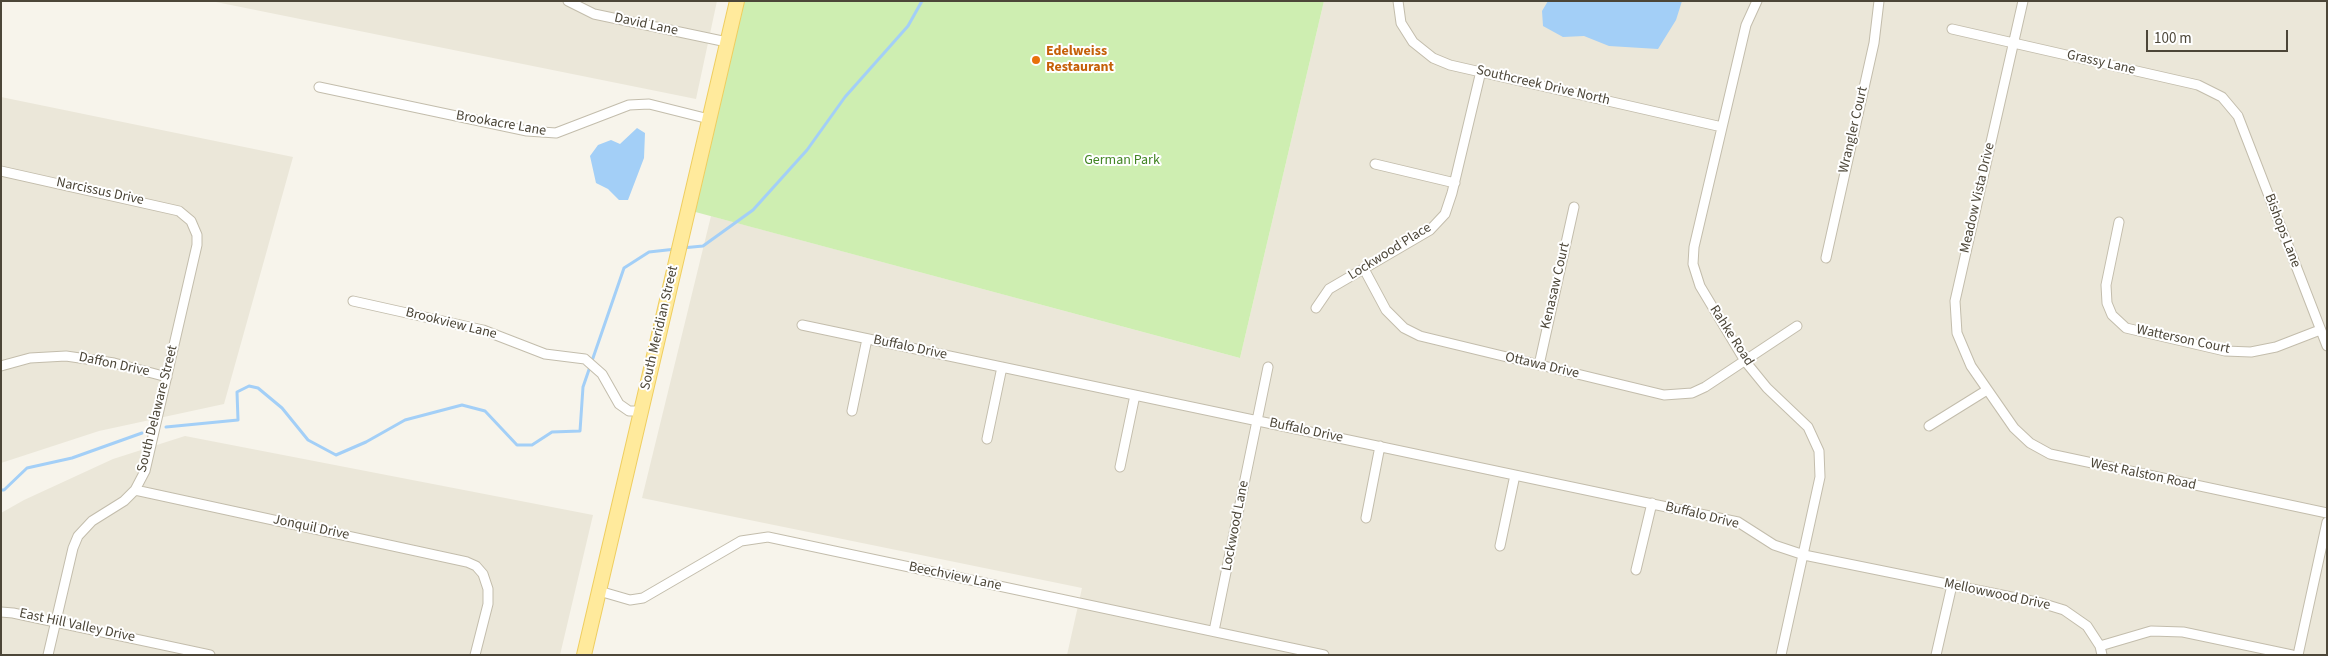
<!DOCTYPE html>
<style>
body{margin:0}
#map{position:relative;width:2328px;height:656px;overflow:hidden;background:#f7f4eb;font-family:"Source Sans 3",sans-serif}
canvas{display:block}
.frame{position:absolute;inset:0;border:2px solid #4c4638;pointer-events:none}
.scale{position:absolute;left:2146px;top:30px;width:142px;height:22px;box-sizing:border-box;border:2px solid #4c4638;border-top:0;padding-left:6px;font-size:15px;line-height:18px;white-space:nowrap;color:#4c4638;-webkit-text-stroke:4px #fff;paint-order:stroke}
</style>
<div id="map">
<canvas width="2328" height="656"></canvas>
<div class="frame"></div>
<div class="scale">100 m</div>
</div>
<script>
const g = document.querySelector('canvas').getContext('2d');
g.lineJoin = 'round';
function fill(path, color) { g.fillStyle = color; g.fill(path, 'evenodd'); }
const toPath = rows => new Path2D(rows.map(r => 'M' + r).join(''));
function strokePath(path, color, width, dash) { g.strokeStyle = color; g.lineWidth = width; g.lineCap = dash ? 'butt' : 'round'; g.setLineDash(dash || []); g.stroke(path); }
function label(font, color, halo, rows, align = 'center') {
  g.font = font + ' "Source Sans 3",sans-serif'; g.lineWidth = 4; g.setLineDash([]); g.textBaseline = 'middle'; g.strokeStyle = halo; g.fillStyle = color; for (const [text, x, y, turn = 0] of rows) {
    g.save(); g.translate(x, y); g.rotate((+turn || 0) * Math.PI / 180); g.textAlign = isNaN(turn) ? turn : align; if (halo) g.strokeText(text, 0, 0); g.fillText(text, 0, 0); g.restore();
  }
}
const residential = toPath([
 [211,1,717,1,696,99],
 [1324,1,2327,1,2327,655,1067,655,1082,588,642,498,711,216,1240,358],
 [1,97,293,157,224,404,99,431,1,463],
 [185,436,593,515,560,655,1,655,1,513,24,500,113,459]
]);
const green = toPath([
 [736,1,1324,1,1240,358,688,210]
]);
const water = toPath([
 [1548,1,1682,1,1676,20,1658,49,1609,46,1584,36,1563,37,1543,26,1542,11],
 [637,128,645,133,644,158,628,200,619,200,608,189,596,183,590,156,598,145,611,140,620,144]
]);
const stream = toPath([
 [682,248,703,246,753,210,807,150,845,97,908,26,922,1],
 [166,427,238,420,237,392,249,386,258,388,282,408,308,440,336,455,366,442,405,420,462,405,485,411,517,445,532,445,552,432,580,431,583,387,624,268,649,252,676,249],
 [1,490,4,490,27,468,72,458,142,433]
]);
const minor = toPath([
 [568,1,594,14,727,42],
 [1398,1,1401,23,1413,42,1433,58,1450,65,1722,127],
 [1757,1,1746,25,1694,247,1693,264,1700,286,1745,361,1767,388,1808,427,1819,451,1820,477,1781,655],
 [2023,1,1955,301,1957,333,1971,366,2014,428,2030,443,2050,454,2327,513],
 [1952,29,2198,85,2222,97,2238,116,2327,346],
 [319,87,527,131,556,133,629,105,649,104,709,119],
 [1375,164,1455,183],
 [1,171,179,211,191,221,197,235,197,245,145,471,135,490,124,501,92,521,78,536,73,548,48,655],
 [2119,222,2106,285,2107,303,2112,315,2126,328,2225,351,2251,352,2276,347,2320,330],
 [1826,258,1874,43,1879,1],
 [1364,269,1386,310,1404,328,1420,336,1664,395,1692,393,1705,387,1797,326],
 [353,301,483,330,545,354,585,359,602,374,619,404,629,411,641,411],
 [1316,308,1329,289,1430,230,1445,214,1452,193,1481,71],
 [802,325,1738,522,1774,545,1804,555,2041,603,2064,610,2087,626,2100,646,2102,655],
 [1539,365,1574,207],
 [1,366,30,358,66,356,114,363,167,377],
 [852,411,867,339],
 [1929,426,1987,390],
 [987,439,1002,367],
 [1120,467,1135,395],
 [135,490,467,562,476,566,483,574,488,589,488,604,475,655],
 [1366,518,1380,446],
 [1500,546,1515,475],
 [1636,570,1652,503],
 [599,591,630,600,643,598,741,541,768,537,1324,655],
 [1,612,13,613,210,655],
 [1214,631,1268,367],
 [2100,646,2151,631,2183,632,2292,655],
 [1936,655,1952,585],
 [2298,655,2327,522]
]);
const primary = toPath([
 [584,655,737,1]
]);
const markers = [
 [1036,60,5,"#e8710a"]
];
const streetNames = [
 ["David Lane",646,25,12],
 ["Grassy Lane",2101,63,13],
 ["Southcreek Drive North",1543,86,13],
 ["Brookacre Lane",501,124,10],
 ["Wrangler Court",1854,130,-77],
 ["Narcissus Drive",100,192,12],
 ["Meadow Vista Drive",1978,198,-77],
 ["Bishops Lane",2282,231,69],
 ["Lockwood Place",1390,252,-32],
 ["Kenasaw Court",1556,286,-77],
 ["Brookview Lane",451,324,14],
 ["South Meridian Street",660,328,-77],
 ["Rahke Road",1731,336,57],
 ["Watterson Court",2183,340,12],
 ["Buffalo Drive",910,348,12],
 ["Daffon Drive",114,365,12],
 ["Ottawa Drive",1542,366,13],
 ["South Delaware Street",158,409,-76],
 ["Buffalo Drive",1306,431,12],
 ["West Ralston Road",2143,475,12],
 ["Buffalo Drive",1702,516,14],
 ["Lockwood Lane",1236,526,-79],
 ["Jonquil Drive",311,528,12],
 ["Beechview Lane",955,577,12],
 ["Mellowwood Drive",1997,595,12],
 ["East Hill Valley Drive",77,626,12]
];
const foodNames = [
 ["Edelweiss",1046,52],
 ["Restaurant",1046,68]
];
const parkNames = [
 ["German Park",1122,161]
];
fill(residential, '#ebe7d9');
fill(green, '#ceeeb1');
fill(water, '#a3cff7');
strokePath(stream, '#a3cff7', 3);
strokePath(minor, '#c3bdac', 11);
strokePath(primary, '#efce60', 16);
strokePath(minor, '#fff', 9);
strokePath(primary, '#ffea9c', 14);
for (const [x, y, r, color] of markers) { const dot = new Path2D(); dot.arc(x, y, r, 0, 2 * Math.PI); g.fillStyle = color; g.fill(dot); strokePath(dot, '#fff', 2); }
label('14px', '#4c4638', '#fff', streetNames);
label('bold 14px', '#c56008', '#fff', foodNames, 'left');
label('14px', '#428524', '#fff', parkNames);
</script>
